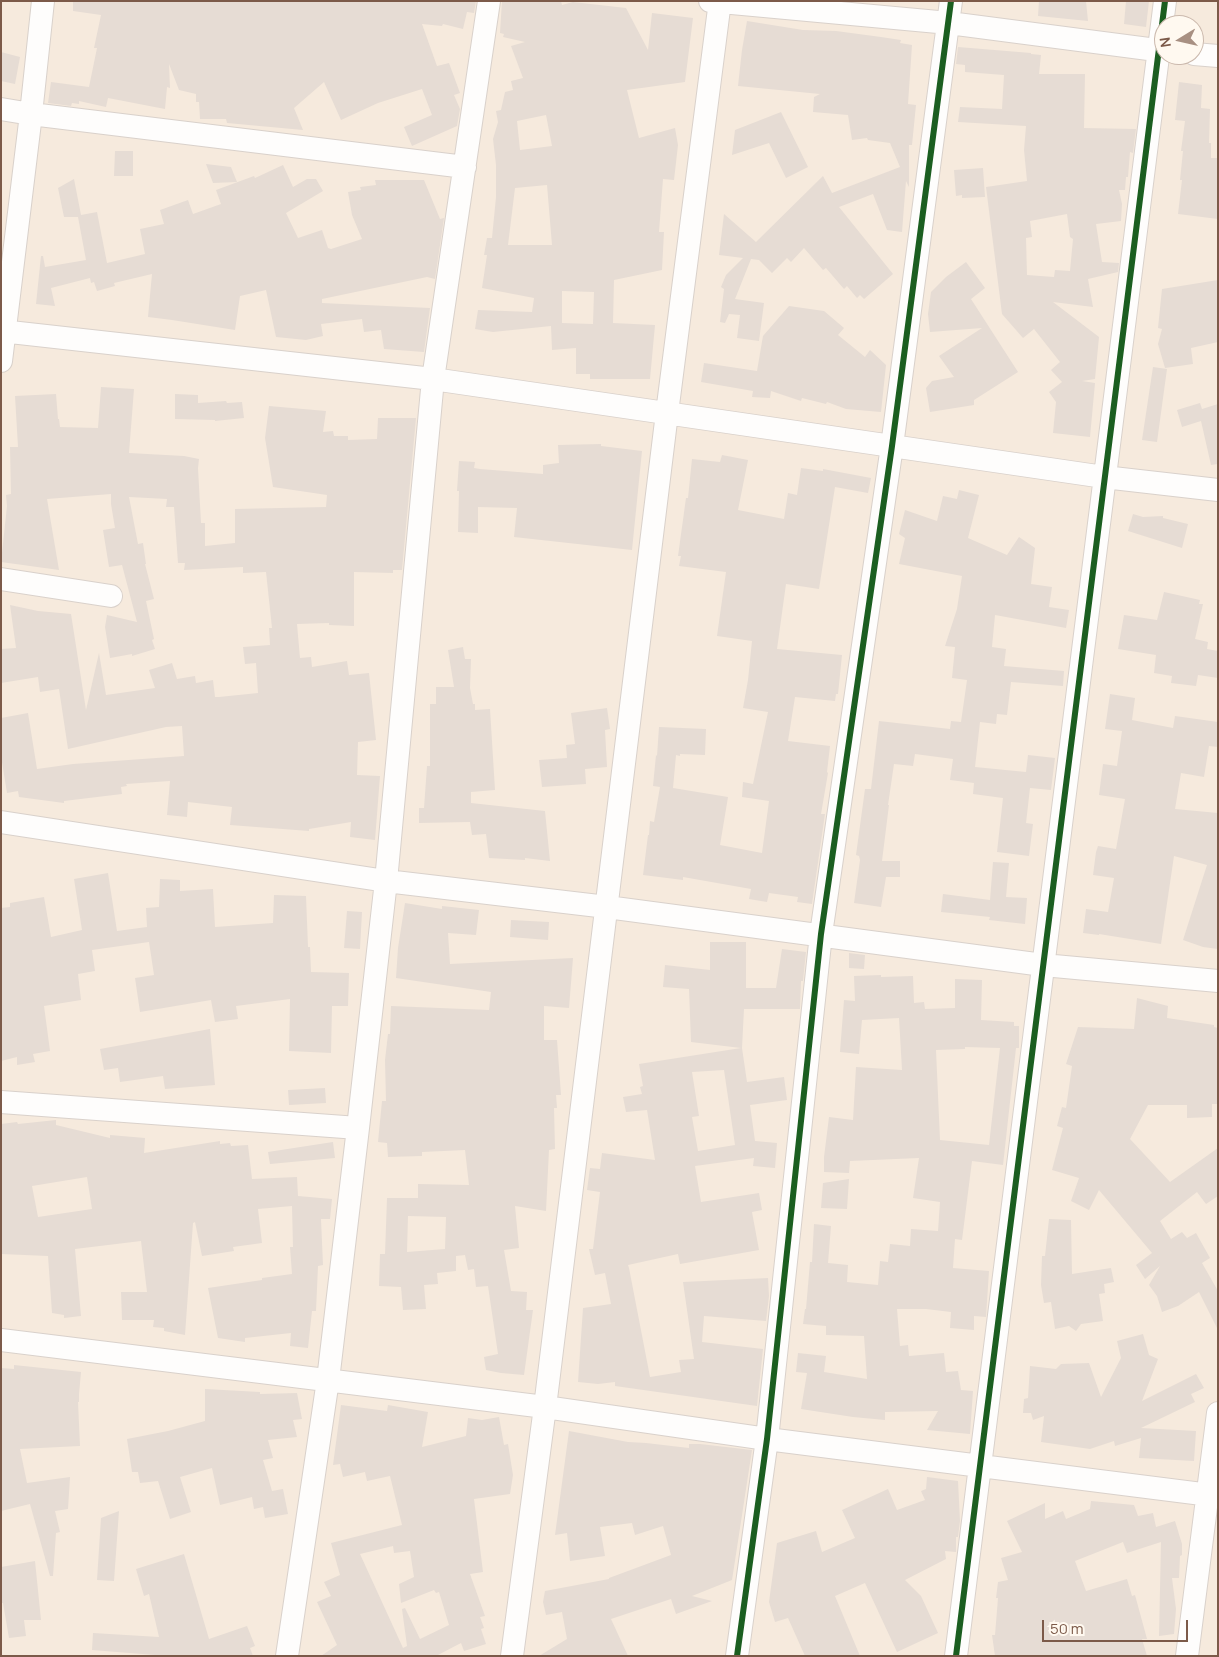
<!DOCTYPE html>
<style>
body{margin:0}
#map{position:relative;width:1219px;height:1657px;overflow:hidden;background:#f9f4ed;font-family:Manrope,sans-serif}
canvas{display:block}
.frame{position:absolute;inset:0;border:2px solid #7c5a49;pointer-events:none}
.north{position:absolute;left:1154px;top:15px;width:50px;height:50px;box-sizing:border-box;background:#fff9f0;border:1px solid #cbb9ad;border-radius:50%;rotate:261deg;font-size:14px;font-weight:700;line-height:20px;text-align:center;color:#7c5a49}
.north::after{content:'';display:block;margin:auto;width:18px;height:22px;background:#a89082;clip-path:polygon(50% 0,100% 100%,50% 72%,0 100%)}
.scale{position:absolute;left:1042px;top:1620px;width:146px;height:22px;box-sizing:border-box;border:2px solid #7c5a49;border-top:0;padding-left:6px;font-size:15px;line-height:18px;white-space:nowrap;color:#7c5a49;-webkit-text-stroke:4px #fff9f0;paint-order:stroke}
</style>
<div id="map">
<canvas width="1219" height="1657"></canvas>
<div class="frame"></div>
<div class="north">N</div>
<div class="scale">50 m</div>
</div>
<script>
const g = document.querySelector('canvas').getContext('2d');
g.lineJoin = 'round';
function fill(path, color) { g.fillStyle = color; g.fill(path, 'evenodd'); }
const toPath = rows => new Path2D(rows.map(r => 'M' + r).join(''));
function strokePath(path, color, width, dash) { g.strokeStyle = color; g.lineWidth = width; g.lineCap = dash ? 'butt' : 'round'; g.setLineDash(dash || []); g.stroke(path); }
const residential = toPath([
 [1,1,1218,1,1218,1656,1,1656],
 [1164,25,1194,25,1194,55,1164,55]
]);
const building = toPath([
 [73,1,476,1,474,13,467,12,463,29,443,24,442,26,422,24,437,66,449,63,460,93,454,95,460,109,457,126,412,146,404,127,432,115,422,89,378,103,341,120,324,82,294,108,303,130,227,123,226,119,200,119,199,102,196,102,196,94,179,90,169,64,170,88,167,87,165,109,108,98,106,107,79,101,79,104,72,103,71,106,48,103,51,82,89,87,97,48,94,48,101,15,73,11],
 [502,1,561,1,562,5,573,2,626,8,648,50,652,13,693,18,685,82,627,90,639,138,675,128,678,145,674,180,663,179,659,232,664,232,662,270,614,280,613,323,655,325,650,379,590,379,590,374,576,374,576,348,552,350,551,326,493,332,475,329,478,310,532,312,534,298,482,288,487,255,484,255,487,238,492,238,496,197,496,165,493,139,498,122,496,111,501,110,505,92,513,90,511,81,523,78,511,46,525,42,503,37,504,34,500,33],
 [546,115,552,146,520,150,517,121],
 [547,185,552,245,508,245,515,188],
 [562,291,594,292,593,324,562,323],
 [1039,1,1086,1,1088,21,1038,16],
 [1126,1,1149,1,1146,27,1124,24],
 [747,21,803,30,836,31,881,37,901,40,900,43,912,45,908,104,916,105,912,145,909,145,909,187,906,181,902,232,887,230,873,194,839,207,893,274,864,299,860,295,857,298,847,286,844,289,826,268,823,270,804,248,791,262,787,258,772,273,759,260,751,259,735,299,764,303,759,341,737,338,740,315,729,314,725,323,720,322,724,289,721,287,726,275,743,258,719,255,724,214,756,242,823,176,832,193,900,167,890,143,868,140,867,138,852,140,848,115,813,112,814,97,820,94,738,86,742,50],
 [958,47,1031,53,1031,54,1041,55,1039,74,1085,74,1084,128,1136,129,1133,153,1130,152,1128,177,1126,177,1125,190,1119,190,1122,204,1121,221,1096,224,1102,262,1119,263,1118,272,1088,279,1093,307,1053,302,1099,337,1095,379,1082,381,1095,383,1090,437,1053,433,1056,402,1049,392,1062,382,1051,370,1060,362,1034,329,1023,338,1002,314,986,187,1027,181,1024,150,1026,126,958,122,960,107,1002,109,1004,75,965,72,965,65,956,64],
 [1067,214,1070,237,1073,239,1070,271,1055,270,1054,277,1027,275,1026,238,1032,237,1030,221],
 [1,52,20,57,15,84,1,81],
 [1179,82,1202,85,1201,108,1210,109,1209,143,1211,143,1211,158,1218,158,1218,219,1178,214,1182,180,1180,180,1183,151,1181,151,1185,121,1175,120],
 [781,112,808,167,786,178,769,143,732,155,735,130],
 [115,151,133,151,133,176,114,176],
 [206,164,231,167,237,182,213,183],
 [283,165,293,187,307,179,316,179,323,191,286,213,298,238,322,230,328,248,331,249,362,239,352,215,348,192,361,190,360,187,376,185,375,180,424,180,440,219,444,218,435,279,427,277,322,299,322,303,430,308,424,352,384,349,381,330,364,332,362,319,321,324,323,336,306,340,276,337,266,290,240,296,235,330,172,320,148,317,152,274,114,283,115,286,97,291,94,282,91,283,90,278,51,288,55,306,36,304,41,256,43,256,45,267,86,260,78,217,64,217,58,188,74,179,81,215,97,212,107,263,145,254,140,229,164,224,160,210,188,200,193,214,221,204,216,190,254,176,255,178],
 [983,168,985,197,962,198,962,195,956,196,954,170],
 [966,262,985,288,971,299,1018,372,974,400,974,405,930,412,926,388,932,381,954,377,939,356,982,328,930,332,928,314,931,292,946,277],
 [1218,280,1218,342,1191,348,1193,364,1165,368,1158,344,1162,329,1158,328,1162,289],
 [789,306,824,311,844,328,838,335,865,357,870,350,886,365,881,412,846,409,827,402,826,404,802,398,801,401,771,391,770,398,752,397,753,391,701,382,704,363,757,371,763,336],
 [1153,367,1167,369,1157,442,1142,440],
 [101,387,134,389,129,453,184,456,199,459,198,468,201,523,205,523,205,546,235,543,235,509,326,507,327,495,273,487,265,438,269,406,326,411,323,432,333,431,334,436,348,436,348,440,377,439,378,418,416,418,402,570,393,570,393,573,354,572,354,626,329,625,329,623,297,624,300,658,311,657,312,667,347,661,349,675,369,673,376,740,358,742,357,775,380,776,375,840,350,837,351,822,309,829,309,831,230,825,232,807,188,802,187,817,167,815,170,781,126,784,127,786,121,787,122,794,64,801,64,803,19,797,18,791,7,793,1,756,1,718,28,713,37,769,73,764,184,756,182,726,166,727,68,749,59,689,40,692,38,677,1,683,1,649,16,648,10,605,38,611,71,614,86,710,99,653,106,695,155,688,149,670,172,663,177,679,195,676,196,683,213,680,215,697,219,697,258,693,256,663,245,664,243,647,270,645,269,628,272,628,266,572,243,573,243,567,184,570,185,563,178,563,174,507,166,507,167,499,129,497,138,544,143,543,146,564,145,564,154,599,146,601,154,639,152,640,155,649,132,656,132,654,110,658,105,627,107,615,137,622,122,565,109,567,103,530,115,528,111,504,111,494,47,499,59,570,1,562,7,506,6,495,11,494,10,447,18,447,15,396,56,394,58,419,59,419,60,427,98,428],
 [175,394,198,395,198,403,226,401,227,403,242,402,244,418,215,421,215,420,175,419],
 [1200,403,1202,409,1218,404,1218,464,1211,465,1201,421,1182,427,1177,410],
 [601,444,601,446,642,451,632,550,514,537,517,508,478,507,478,533,458,532,459,491,457,491,459,461,475,462,474,468,480,469,543,474,543,465,559,463,558,445],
 [722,455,748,460,738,510,784,519,788,493,797,495,801,468,823,471,823,469,871,478,868,493,835,487,819,589,786,584,777,649,842,655,838,694,836,694,835,701,795,697,788,741,830,746,827,772,828,773,821,814,825,814,812,904,797,902,798,897,769,893,767,902,749,899,751,889,683,877,683,880,643,875,648,835,649,835,650,821,654,822,660,787,653,786,656,755,657,756,659,727,706,729,705,755,680,754,680,756,676,755,673,788,728,797,720,845,762,853,769,801,742,797,743,782,753,784,768,712,743,708,748,680,752,641,717,636,726,572,679,566,681,556,678,556,686,498,688,498,692,459,720,462],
 [959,490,979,495,968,538,1007,555,1019,537,1035,548,1031,584,1052,587,1049,607,1069,610,1066,628,995,615,992,647,1006,649,1004,666,1064,671,1063,686,1011,682,1007,715,997,714,996,724,980,722,975,767,1026,772,1028,755,1055,758,1051,790,1030,788,1026,823,1033,824,1029,856,997,852,1003,798,973,794,974,783,950,780,953,759,915,754,913,766,894,764,888,805,889,805,882,861,900,861,900,877,886,877,881,907,854,903,860,860,859,856,856,855,865,789,871,789,879,721,950,729,951,721,961,722,967,680,952,678,955,647,945,646,957,609,962,576,899,564,905,538,899,534,905,510,937,521,943,496,957,499],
 [1133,514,1143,517,1163,516,1163,518,1188,524,1182,548,1128,531],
 [1164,592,1200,600,1199,604,1203,604,1195,639,1208,642,1207,649,1218,651,1218,678,1198,675,1196,686,1171,683,1172,676,1154,673,1156,655,1118,649,1124,615,1157,620],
 [463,647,465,659,471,659,470,688,473,704,475,704,475,710,490,709,495,790,471,792,471,803,545,811,550,861,525,858,525,860,489,858,486,834,472,835,470,822,419,823,419,808,424,808,427,766,430,766,430,704,436,704,436,687,454,687,448,650],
 [1110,694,1135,698,1132,720,1173,728,1175,716,1218,722,1218,747,1209,746,1204,777,1181,773,1175,809,1218,813,1218,949,1203,947,1183,940,1207,865,1174,856,1161,944,1099,934,1099,935,1083,933,1086,909,1108,912,1114,878,1093,875,1096,852,1098,846,1116,849,1125,799,1099,795,1103,764,1117,766,1122,731,1105,729],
 [607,708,610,729,605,730,607,767,585,769,586,784,542,787,539,760,567,758,566,745,575,744,571,713],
 [993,862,1009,863,1006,897,1027,898,1025,924,989,920,990,917,941,912,943,894,990,900],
 [108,873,117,931,147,927,146,908,159,907,160,879,180,880,180,891,213,889,215,927,273,923,274,895,306,896,308,947,310,947,311,972,349,973,348,1006,332,1006,331,1053,289,1051,290,999,236,1006,238,1019,215,1022,211,1000,140,1012,135,978,154,975,149,942,92,950,95,971,78,974,81,1000,44,1006,50,1051,33,1054,35,1062,17,1065,17,1057,1,1061,1,908,10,907,10,903,44,897,51,937,82,930,74,879],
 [405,903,442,909,442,906,479,910,476,935,448,933,450,964,573,958,569,1008,544,1006,544,1040,557,1040,561,1095,556,1095,557,1108,554,1108,555,1149,549,1150,546,1211,515,1206,519,1248,504,1250,511,1291,527,1292,526,1310,533,1310,524,1375,501,1373,486,1370,484,1357,498,1354,488,1286,476,1287,474,1269,468,1270,465,1255,456,1256,456,1271,437,1273,438,1284,424,1285,426,1309,403,1310,401,1287,379,1286,380,1254,385,1254,387,1198,418,1198,418,1184,469,1185,465,1150,422,1152,422,1156,388,1157,387,1143,378,1142,382,1101,386,1101,385,1060,388,1034,390,1034,391,1006,489,1010,491,992,396,978,398,948],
 [408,1216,446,1217,445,1249,407,1252],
 [347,911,362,912,360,949,344,948],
 [511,920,549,922,548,940,510,937],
 [710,942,746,942,746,988,776,988,782,949,806,952,803,981,801,981,800,1009,744,1009,742,1048,747,1082,784,1077,787,1100,750,1105,755,1141,777,1143,775,1168,753,1166,754,1158,695,1166,701,1202,759,1193,762,1210,752,1212,759,1250,680,1264,678,1254,628,1265,629,1268,650,1377,681,1372,679,1360,694,1359,683,1282,768,1278,769,1296,766,1321,704,1316,702,1342,763,1349,757,1406,615,1386,615,1382,598,1384,578,1382,583,1308,611,1304,605,1273,595,1275,589,1249,593,1249,600,1192,587,1190,590,1168,600,1169,602,1153,655,1160,647,1110,626,1112,623,1097,642,1094,640,1087,643,1086,639,1064,741,1048,691,1042,689,989,663,987,665,965,710,970],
 [724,1070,735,1145,698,1151,692,1117,699,1116,692,1072],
 [849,953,865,955,864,969,849,968],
 [881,975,881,977,913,976,914,1003,924,1002,925,1009,955,1008,955,979,982,980,981,1020,1014,1022,1014,1026,1019,1026,1019,1048,1016,1048,1003,1165,972,1161,962,1240,955,1239,953,1268,989,1271,986,1317,974,1316,974,1330,950,1328,951,1312,926,1309,897,1309,900,1346,908,1345,909,1356,944,1353,946,1372,958,1371,961,1390,973,1391,970,1434,927,1430,938,1411,885,1412,885,1420,853,1417,801,1409,807,1373,796,1372,798,1353,826,1356,824,1372,867,1379,864,1336,826,1335,826,1326,803,1324,805,1309,806,1309,810,1262,812,1262,814,1224,831,1226,828,1263,848,1265,847,1282,878,1285,880,1261,888,1262,890,1244,910,1246,911,1229,938,1231,940,1202,913,1198,919,1158,850,1161,849,1173,824,1172,824,1157,829,1117,853,1120,856,1067,902,1070,899,1018,862,1020,859,1054,840,1052,844,1000,855,1001,854,976],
 [965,1047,1000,1048,989,1145,940,1140,936,1050,965,1049],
 [1137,998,1168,1006,1167,1018,1214,1025,1214,1027,1218,1028,1218,1104,1212,1104,1212,1117,1187,1118,1187,1105,1148,1105,1130,1139,1170,1182,1218,1148,1218,1196,1206,1204,1197,1192,1160,1221,1171,1239,1182,1232,1187,1238,1196,1233,1210,1258,1202,1263,1218,1291,1218,1330,1199,1292,1178,1306,1162,1312,1157,1296,1149,1285,1160,1266,1145,1279,1136,1265,1152,1253,1099,1190,1089,1210,1071,1201,1079,1178,1052,1170,1063,1128,1057,1126,1062,1107,1066,1108,1072,1066,1066,1064,1078,1027,1134,1029],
 [210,1029,215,1085,165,1089,163,1076,120,1082,118,1068,104,1070,100,1049],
 [325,1088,326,1103,289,1105,288,1090],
 [56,1120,56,1125,110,1138,110,1135,145,1138,144,1153,220,1141,220,1144,230,1143,231,1146,248,1145,252,1179,297,1177,298,1196,332,1199,330,1219,321,1219,323,1265,318,1266,316,1311,312,1311,308,1348,290,1346,291,1333,245,1338,245,1342,218,1338,208,1288,262,1280,262,1278,292,1274,290,1247,293,1247,292,1206,258,1209,262,1243,233,1247,234,1251,202,1256,195,1222,193,1223,185,1335,164,1331,164,1328,153,1327,154,1320,122,1320,121,1292,147,1292,141,1241,75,1249,81,1316,64,1318,64,1315,52,1313,48,1256,1,1254,1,1124,17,1122,18,1124],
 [87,1177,92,1209,38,1217,32,1186],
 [333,1142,335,1158,270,1164,268,1152],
 [849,1179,847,1209,821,1208,823,1183],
 [1049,1219,1071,1220,1072,1274,1111,1268,1114,1282,1104,1284,1105,1293,1099,1294,1103,1321,1081,1324,1076,1331,1069,1326,1055,1329,1051,1302,1044,1303,1041,1285,1042,1256,1045,1256],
 [1143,1334,1149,1355,1158,1359,1142,1401,1196,1374,1204,1388,1191,1394,1195,1402,1141,1428,1196,1431,1194,1461,1139,1458,1141,1438,1115,1446,1114,1441,1090,1449,1041,1442,1044,1416,1033,1420,1031,1413,1023,1413,1024,1399,1028,1398,1030,1366,1056,1369,1061,1364,1089,1363,1101,1397,1121,1358,1117,1341],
 [14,1365,81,1372,79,1394,79,1402,78,1402,80,1446,20,1449,27,1483,70,1477,68,1509,55,1511,60,1532,56,1533,53,1576,50,1576,30,1504,1,1511,1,1368,14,1369],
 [205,1389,260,1392,260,1394,297,1393,302,1419,293,1420,297,1437,268,1440,273,1458,263,1460,272,1491,283,1489,288,1514,265,1518,263,1507,254,1509,252,1497,220,1505,212,1468,180,1477,191,1512,170,1519,158,1481,140,1483,138,1472,132,1472,127,1439,168,1431,205,1421],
 [341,1405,387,1411,388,1405,428,1412,422,1447,466,1436,468,1418,482,1420,499,1417,504,1445,508,1444,513,1475,510,1494,474,1499,483,1572,470,1574,485,1616,480,1617,484,1628,481,1629,486,1644,464,1651,461,1643,436,1656,321,1656,337,1645,317,1602,331,1596,324,1582,340,1575,331,1543,402,1525,390,1476,367,1481,365,1472,343,1477,340,1464,333,1465],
 [393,1546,394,1553,410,1551,414,1577,399,1584,401,1603,434,1590,436,1593,439,1592,449,1625,420,1639,405,1608,402,1609,407,1646,403,1648,360,1554],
 [569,1431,628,1442,646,1443,689,1448,689,1444,700,1444,752,1450,732,1580,692,1596,712,1601,676,1614,671,1599,611,1619,628,1656,539,1656,567,1639,562,1612,546,1615,543,1602,545,1591,609,1579,609,1578,671,1555,663,1526,635,1535,632,1523,600,1527,605,1556,570,1561,567,1533,555,1535],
 [927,1477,958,1481,960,1521,958,1537,956,1537,956,1552,945,1551,946,1559,905,1580,921,1596,938,1633,897,1652,865,1583,835,1596,860,1656,805,1656,788,1618,775,1622,769,1602,777,1543,816,1531,822,1552,855,1538,842,1510,888,1489,897,1510,925,1500,921,1491,926,1489],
 [1091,1501,1134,1505,1138,1516,1153,1513,1156,1527,1175,1521,1182,1544,1182,1555,1180,1556,1179,1578,1172,1578,1176,1609,1174,1634,1159,1636,1161,1542,1127,1553,1123,1542,1075,1561,1086,1591,1127,1579,1132,1596,1135,1595,1147,1639,1142,1639,1147,1656,995,1656,992,1635,995,1635,998,1598,996,1598,998,1582,1008,1580,1001,1558,1022,1552,1007,1521,1045,1503,1045,1519,1063,1511,1066,1519,1090,1509],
 [119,1511,114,1581,97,1580,101,1518],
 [184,1554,209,1639,247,1626,255,1646,250,1648,253,1656,167,1656,92,1650,93,1633,159,1637,149,1594,144,1596,136,1569],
 [35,1561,41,1620,24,1620,26,1636,9,1638,3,1603,1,1603,1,1567]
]);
const minor = toPath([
 [710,1,949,23,1164,51],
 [1194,54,1218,56],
 [1,109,31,114,465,167],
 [1,331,433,379,1104,477,1218,490],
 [1,361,31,114,43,1],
 [1,579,111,596],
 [1,822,386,881,607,907,1043,965,1218,981],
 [1,1102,358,1128],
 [1,1340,545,1407,767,1439,1218,1496],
 [287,1656,328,1380,358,1128,386,881,433,379,489,1],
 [512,1656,545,1407,667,413,720,1],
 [737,1656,767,1439,821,934,892,446,951,1],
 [956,1656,1165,1],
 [1187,1656,1218,1413]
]);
const cycleway = toPath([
 [737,1656,767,1439,821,934,892,446,951,1],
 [956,1656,1165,1]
]);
fill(residential, '#f6eadd');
fill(building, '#e6dcd4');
strokePath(minor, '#d9d1cb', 24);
strokePath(minor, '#fefdfc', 22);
strokePath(cycleway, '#1b5e20', 6);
</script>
